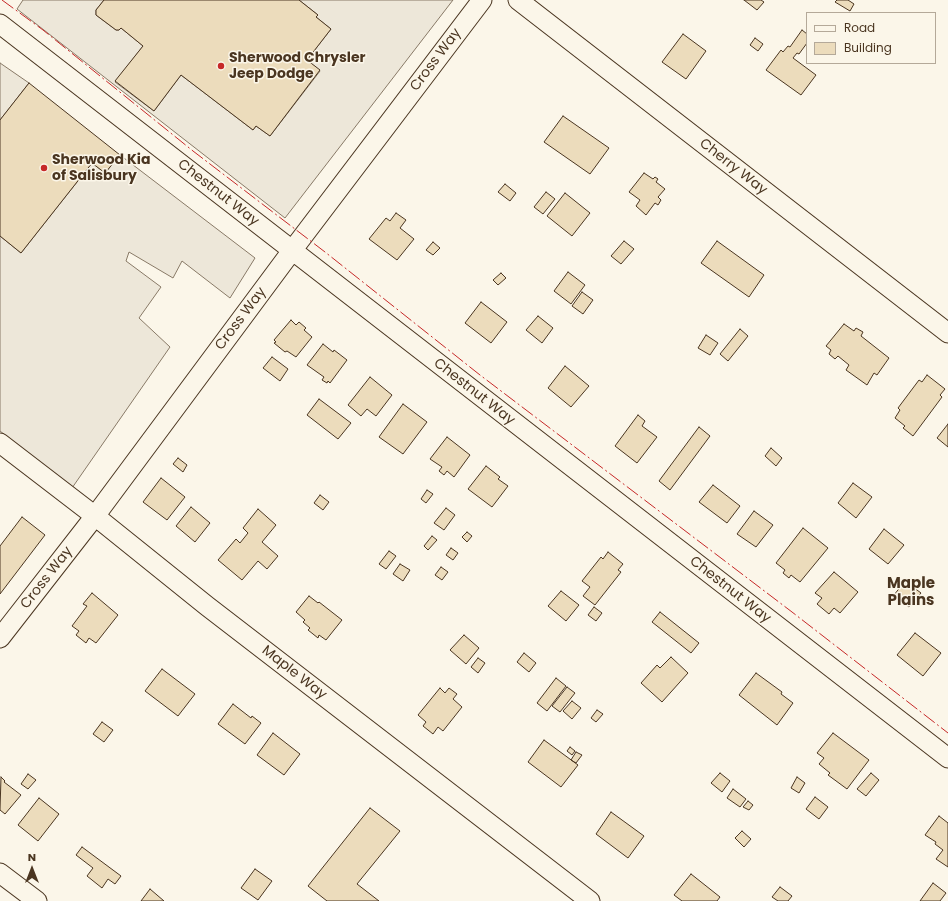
<!DOCTYPE html>
<style>
body{margin:0}
#map{position:relative;width:948px;height:901px;overflow:hidden;background:#fbf6e9;font-family:Poppins,sans-serif}
canvas{display:block}
.legend{position:absolute;left:806px;top:12px;width:130px;height:52px;box-sizing:border-box;background:#fbf6e9;border:1px solid #b4a999;margin:0;padding:5px 7px;list-style:none;font-size:12px;color:#4a3520}
.legend li{display:flex;align-items:center;gap:8px;height:20px}
.legend b{width:20px;border:1px solid #b4a999}
.north{position:absolute;left:12px;top:849px;width:40px;height:40px;-webkit-text-stroke:3px #fbf6e9;paint-order:stroke;rotate:0deg;font-size:11px;font-weight:700;line-height:16px;text-align:center;color:#4a3520}
.north::after{content:'';display:block;margin:auto;width:14px;height:18px;background:#4a3520;clip-path:polygon(50% 0,100% 100%,50% 72%,0 100%)}
</style>
<div id="map">
<canvas width="948" height="901"></canvas>
<ul class="legend">
<li><b style="height:5px;background:#fbf6e9"></b>Road</li>
<li><b style="height:11px;background:#ecdcbc"></b>Building</li>
</ul>
<div class="north">N</div>
</div>
<script>
const g = document.querySelector('canvas').getContext('2d');
g.lineJoin = 'round';
function fill(path, color) { g.fillStyle = color; g.fill(path, 'evenodd'); }
const toPath = rows => new Path2D(rows.map(r => 'M' + r).join(''));
function strokePath(path, color, width, dash) { g.strokeStyle = color; g.lineWidth = width; g.lineCap = dash ? 'butt' : 'round'; g.setLineDash(dash || []); g.stroke(path); }
function label(font, color, halo, rows, align = 'center') {
  g.font = font + ' Poppins,sans-serif'; g.lineWidth = 3; g.setLineDash([]); g.textBaseline = 'middle'; g.strokeStyle = halo; g.fillStyle = color; for (const [text, x, y, turn = 0] of rows) {
    g.save(); g.translate(x, y); g.rotate((+turn || 0) * Math.PI / 180); g.textAlign = isNaN(turn) ? turn : align; if (halo) g.strokeText(text, 0, 0); g.fillText(text, 0, 0); g.restore();
  }
}
const parking = toPath([
 [23,0,104,0,96,10,96,15,116,30,119,30,121,28,143,46,115,82,154,111,181,75,253,130,256,126,270,136,320,71,307,60,331,29,316,17,318,15,299,0,453,0,285,218,17,9,23,0],
 [0,63,29,83,0,120,0,63],
 [120,155,255,258,230,298,182,261,173,278,129,252,126,261,161,287,139,318,170,347,72,488,0,431,0,236,21,253,92,163,105,173,120,155]
]);
const building = toPath([
 [104,0,299,0,318,15,316,17,331,29,307,60,320,70,270,136,256,126,253,130,181,75,154,111,115,81,143,46,121,28,119,30,116,30,96,15,96,10,104,0],
 [744,0,761,0,764,2,757,10,744,0],
 [837,0,848,0,854,4,850,11,835,2,837,0],
 [802,30,807,34,807,43,799,54,797,53,793,58,816,75,801,95,766,70,781,50,783,52,788,46,790,47,802,30],
 [683,34,706,51,686,79,662,62,683,34],
 [755,38,763,44,758,51,750,45,755,38],
 [29,83,120,155,105,173,92,163,21,253,0,236,0,120,29,83],
 [563,116,609,148,590,174,544,142,563,116],
 [644,173,653,179,655,177,658,179,656,182,665,189,658,197,661,200,658,205,655,203,646,215,636,206,640,200,629,192,644,173],
 [505,184,516,193,510,201,498,192,505,184],
 [546,192,555,199,543,214,534,207,546,192],
 [565,193,590,213,572,236,547,216,565,193],
 [396,213,406,220,400,228,414,239,397,260,369,239,386,218,390,221,396,213],
 [624,241,634,249,621,264,611,256,624,241],
 [717,241,764,275,749,297,701,263,717,241],
 [433,242,440,248,433,255,426,250,433,242],
 [568,272,585,285,571,304,554,291,568,272],
 [501,273,506,278,498,285,493,280,501,273],
 [582,292,593,300,583,314,572,306,582,292],
 [481,302,507,322,491,343,465,323,481,302],
 [538,316,553,328,542,343,526,330,538,316],
 [291,320,296,325,299,322,306,328,304,330,312,337,296,357,287,351,285,352,274,343,276,342,274,340,291,320],
 [844,324,854,331,856,328,863,332,861,336,889,358,877,375,874,373,867,385,846,370,849,365,838,356,835,359,829,354,831,350,826,346,844,324],
 [740,329,748,336,728,361,720,354,740,329],
 [706,335,718,343,710,355,698,348,706,335],
 [323,344,333,352,334,350,347,360,330,383,328,381,327,383,322,380,324,377,307,365,323,344],
 [272,357,288,369,280,381,263,368,272,357],
 [565,366,589,386,571,407,548,388,565,366],
 [927,375,945,389,940,395,942,397,913,436,903,428,905,426,895,418,900,410,898,408,919,380,922,382,927,375],
 [370,377,392,395,376,416,367,409,361,416,348,405,370,377],
 [319,399,351,423,338,439,307,415,319,399],
 [403,404,427,422,403,454,379,437,403,404],
 [638,415,645,421,642,426,657,437,637,463,615,446,638,415],
 [948,424,948,447,937,438,948,424],
 [699,427,710,436,670,490,659,481,699,427],
 [447,437,470,455,454,477,447,471,444,475,439,471,442,467,430,459,447,437],
 [771,448,782,458,776,466,765,456,771,448],
 [178,458,187,465,183,472,173,464,178,458],
 [486,466,500,477,498,479,508,486,492,507,468,489,486,466],
 [161,478,185,497,167,520,143,502,161,478],
 [853,483,872,497,856,518,838,503,853,483],
 [713,485,740,506,727,523,699,502,713,485],
 [427,490,433,494,426,503,421,499,427,490],
 [320,495,329,502,323,510,314,503,320,495],
 [191,507,210,523,195,542,176,526,191,507],
 [446,508,455,515,444,530,434,523,446,508],
 [258,509,276,525,262,542,278,556,267,569,258,561,242,580,218,560,236,539,240,543,248,533,243,528,258,509],
 [754,511,773,525,756,547,737,534,754,511],
 [22,517,45,535,0,594,0,546,22,517],
 [803,528,828,548,800,582,791,575,789,578,783,573,785,570,776,563,803,528],
 [884,529,904,545,888,564,869,549,884,529],
 [467,532,472,536,467,542,462,537,467,532],
 [432,536,437,540,428,550,424,546,432,536],
 [451,548,458,553,453,560,446,555,451,548],
 [389,551,396,556,386,569,379,564,389,551],
 [608,552,623,564,618,570,621,572,595,605,583,596,590,587,582,581,601,557,603,559,608,552],
 [400,564,410,570,403,581,393,574,400,564],
 [441,567,448,572,442,580,435,575,441,567],
 [834,572,858,592,840,613,834,608,829,614,817,604,822,598,815,593,834,572],
 [905,581,921,593,909,607,894,595,905,581],
 [561,591,579,605,566,621,548,606,561,591],
 [92,593,118,615,96,643,89,638,86,643,76,635,79,631,72,626,87,606,83,604,92,593],
 [309,596,318,603,319,602,342,620,326,640,319,635,318,638,308,630,310,628,303,622,305,620,296,612,309,596],
 [594,607,602,613,596,621,588,615,594,607],
 [660,612,699,643,691,653,652,622,660,612],
 [915,633,941,653,923,676,897,655,915,633],
 [464,635,479,648,466,664,450,650,464,635],
 [524,653,536,663,529,672,517,662,524,653],
 [671,657,688,673,662,702,641,683,657,665,660,668,671,657],
 [478,658,485,663,478,673,471,667,478,658],
 [162,669,195,694,178,716,145,691,162,669],
 [756,673,782,692,781,694,793,703,777,725,739,695,756,673],
 [556,678,566,686,547,711,537,703,556,678],
 [567,687,575,693,560,712,552,706,567,687],
 [440,688,445,693,449,688,457,694,453,699,462,707,443,731,438,727,433,734,423,726,426,722,418,715,440,688],
 [572,701,581,708,572,719,563,711,572,701],
 [233,704,251,718,252,716,261,723,245,744,218,724,233,704],
 [597,710,603,714,596,722,591,718,597,710],
 [102,722,113,730,104,742,93,734,102,722],
 [273,733,300,754,284,775,257,755,273,733],
 [833,733,869,760,847,789,828,775,830,773,819,764,824,758,817,753,833,733],
 [544,740,578,765,561,787,528,762,544,740],
 [570,747,575,751,572,755,567,751,570,747],
 [576,752,582,755,576,763,571,760,576,752],
 [720,773,730,781,722,792,711,783,720,773],
 [871,773,879,780,866,796,857,789,871,773],
 [28,774,36,780,28,789,21,784,28,774],
 [1,777,5,781,4,782,21,795,5,814,0,810,1,777],
 [797,777,805,783,799,793,791,788,797,777],
 [733,789,746,799,740,807,727,798,733,789],
 [815,797,828,807,819,819,806,809,815,797],
 [39,798,59,814,38,841,18,825,39,798],
 [748,801,753,805,749,810,743,807,748,801],
 [370,808,400,831,357,884,379,901,327,901,308,886,370,808],
 [611,812,644,836,628,858,596,834,611,812],
 [939,816,948,823,948,867,936,859,943,850,935,844,936,842,925,835,939,816],
 [742,831,751,839,744,847,735,838,742,831],
 [82,847,121,876,115,884,108,879,102,888,87,876,93,868,76,855,82,847],
 [255,869,272,881,258,900,241,888,255,869],
 [691,874,720,897,717,901,682,901,674,895,691,874],
 [933,883,946,893,940,901,920,901,933,883],
 [780,887,792,896,788,901,778,901,772,897,780,887],
 [150,889,164,901,141,901,150,889]
]);
const street = toPath([
 [518,0,948,333],
 [0,24,948,758],
 [0,443,95,516,207,606,590,901],
 [0,638,95,516,294,248,482,0],
 [0,873,37,901]
]);
const power = toPath([
 [2,0,43,30,193,151,325,252,480,375,792,612,948,733]
]);
const markers = [
 [221,66,4,"#c62828"],
 [44,168,4,"#c62828"]
];
const poiNames = [
 ["Sherwood Chrysler",229,58],
 ["Jeep Dodge",229,74],
 ["Sherwood Kia",52,160],
 ["of Salisbury",52,176]
];
const streetNames = [
 ["Cross Way",436,60,-53],
 ["Cherry Way",733,167,38],
 ["Chestnut Way",218,193,38],
 ["Cross Way",241,319,-53],
 ["Chestnut Way",474,392,38],
 ["Cross Way",47,578,-52],
 ["Chestnut Way",730,590,38],
 ["Maple Way",294,673,38]
];
const neighbourhoodNames = [
 ["Maple",911,584],
 ["Plains",911,601]
];
fill(parking, '#ede7d9');
strokePath(parking, '#887966', 1);
fill(building, '#ecdcbc');
strokePath(building, '#4a3520', 1);
strokePath(street, '#4a3520', 21);
strokePath(street, '#fbf6e9', 19);
strokePath(power, '#c62828', 1, [14, 3, 2, 3]);
for (const [x, y, r, color] of markers) { const dot = new Path2D(); dot.arc(x, y, r, 0, 2 * Math.PI); g.fillStyle = color; g.fill(dot); strokePath(dot, '#fbf6e9', 1.5); }
label('bold 14px', '#4a3520', '#fbf6e9', poiNames, 'left');
label('14px', '#4a3520', '#fbf6e9', streetNames);
label('bold 15px', '#4a3520', '#fbf6e9', neighbourhoodNames);
</script>
